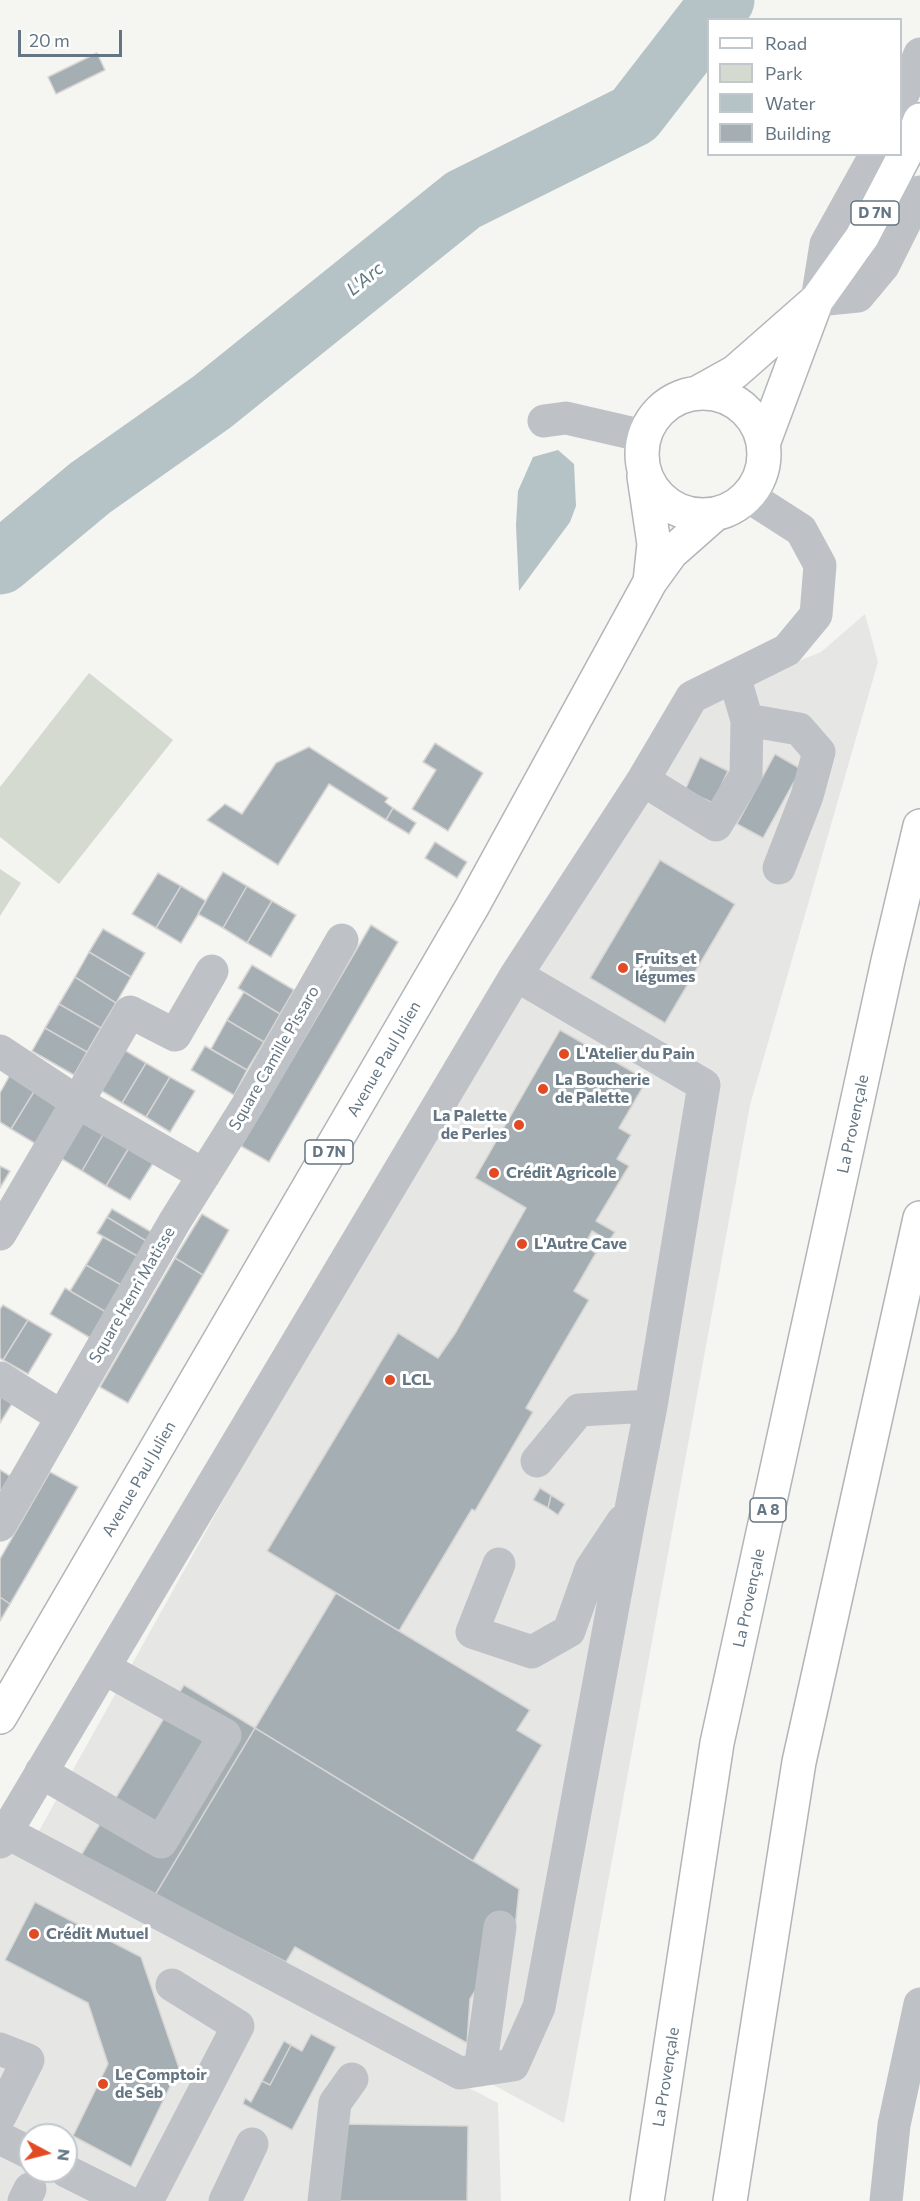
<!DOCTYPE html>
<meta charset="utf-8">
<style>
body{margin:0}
#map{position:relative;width:920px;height:2201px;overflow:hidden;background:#f5f5f1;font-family:Commissioner,sans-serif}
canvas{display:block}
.legend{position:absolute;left:707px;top:18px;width:195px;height:138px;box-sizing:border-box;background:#fff;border:2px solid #c1c8cd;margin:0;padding:8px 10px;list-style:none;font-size:18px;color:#647683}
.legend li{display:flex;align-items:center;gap:12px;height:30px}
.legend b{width:30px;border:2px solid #c1c8cd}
.north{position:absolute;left:18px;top:2123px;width:60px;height:60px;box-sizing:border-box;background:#fff;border:2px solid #c1c8cd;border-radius:50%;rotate:97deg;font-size:16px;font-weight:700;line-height:24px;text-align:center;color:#647683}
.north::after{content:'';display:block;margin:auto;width:21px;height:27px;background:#e24a24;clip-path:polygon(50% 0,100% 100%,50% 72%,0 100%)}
.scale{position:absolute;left:18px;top:30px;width:104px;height:27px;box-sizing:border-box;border:3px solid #647683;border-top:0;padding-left:8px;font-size:18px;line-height:21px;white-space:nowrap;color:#647683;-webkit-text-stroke:4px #fff;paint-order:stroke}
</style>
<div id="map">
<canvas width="920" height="2201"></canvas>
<ul class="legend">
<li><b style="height:8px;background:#fff"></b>Road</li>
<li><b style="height:16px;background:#d5dad1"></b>Park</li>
<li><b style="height:16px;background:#b5c2c6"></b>Water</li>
<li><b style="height:16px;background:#a5aeb3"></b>Building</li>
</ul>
<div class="north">N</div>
<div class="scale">20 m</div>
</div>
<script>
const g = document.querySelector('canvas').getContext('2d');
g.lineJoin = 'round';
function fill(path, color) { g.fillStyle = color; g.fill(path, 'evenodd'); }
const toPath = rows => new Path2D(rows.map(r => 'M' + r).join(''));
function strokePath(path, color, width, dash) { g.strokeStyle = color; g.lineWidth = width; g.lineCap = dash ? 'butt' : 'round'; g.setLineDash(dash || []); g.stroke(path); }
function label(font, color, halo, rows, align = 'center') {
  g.font = font + ' Commissioner,sans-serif'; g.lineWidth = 6; g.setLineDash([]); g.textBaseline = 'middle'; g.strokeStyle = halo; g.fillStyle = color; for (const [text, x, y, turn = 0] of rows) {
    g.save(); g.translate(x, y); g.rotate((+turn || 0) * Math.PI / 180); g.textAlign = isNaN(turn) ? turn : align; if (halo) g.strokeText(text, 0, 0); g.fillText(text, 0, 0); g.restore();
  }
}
const built = toPath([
 [865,614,878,662,750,1105,564,2123,35,1838,516,975,552,940,714,695,821,652],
 [0,1843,498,2103,501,2201,0,2201],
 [30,2135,66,2135,66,2171,30,2171]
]);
const green = toPath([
 [89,673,173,740,59,884,0,837,0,787],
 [0,869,21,883,0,916]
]);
const water = toPath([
 [558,450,574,464,576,506,570,522,519,591,516,525,518,491,533,457]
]);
const river = toPath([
 [0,563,90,488,212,402,463,200,634,115,723,0]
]);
const building = toPath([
 [97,53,105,70,56,94,48,77,97,53],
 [435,743,483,773,448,831,412,809,436,770,423,762,435,743],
 [309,747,388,798,385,802,393,808,386,820,329,784,278,865,207,820,225,804,242,814,276,763,309,747],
 [775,754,801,769,763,838,737,824,775,754],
 [700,757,728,771,713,803,685,790,700,757],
 [393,808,416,823,409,834,386,820,393,808],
 [435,842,467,862,457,878,425,858,435,842],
 [660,860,735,904,665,1023,590,978,660,860],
 [223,872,247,886,223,928,198,914,223,872],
 [158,873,181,886,156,928,132,914,158,873],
 [181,886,206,901,181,943,156,928,181,886],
 [247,886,272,901,247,943,223,928,247,886],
 [272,901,296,915,271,957,247,943,272,901],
 [371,925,398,942,269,1162,241,1146,371,925],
 [103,929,145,953,131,977,89,952,103,929],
 [89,952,131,977,116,1003,75,977,89,952],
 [252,965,294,990,280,1014,238,988,252,965],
 [75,977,116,1003,101,1028,59,1004,75,977],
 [244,992,280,1014,264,1042,227,1020,244,992],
 [59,1004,101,1028,87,1052,45,1028,59,1004],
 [227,1020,264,1042,247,1070,211,1049,227,1020],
 [45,1028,87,1052,74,1075,32,1051,45,1028],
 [560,1030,647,1080,619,1128,631,1135,617,1159,629,1166,596,1221,615,1232,609,1241,592,1231,584,1246,596,1253,574,1291,589,1300,526,1408,533,1412,475,1511,472,1509,399,1631,267,1551,398,1333,438,1358,456,1332,526,1208,475,1178,560,1030],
 [205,1046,247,1070,234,1095,191,1070,205,1046],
 [121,1048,146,1063,122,1103,97,1088,121,1048],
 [146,1063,170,1077,146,1117,122,1103,146,1063],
 [10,1075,35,1090,11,1129,0,1122,0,1093,10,1075],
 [170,1077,195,1091,170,1132,146,1117,170,1077],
 [35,1090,59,1105,36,1144,11,1129,35,1090],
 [81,1116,105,1131,82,1171,57,1156,81,1116],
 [105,1131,130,1146,106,1186,82,1171,105,1131],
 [130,1146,155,1160,130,1200,106,1186,130,1146],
 [0,1166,10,1171,0,1188,0,1166],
 [112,1209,153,1233,148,1242,107,1217,112,1209],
 [202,1214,229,1230,203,1275,175,1258,202,1214],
 [107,1217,148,1242,139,1257,97,1233,107,1217],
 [103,1237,139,1257,123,1286,86,1265,103,1237],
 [175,1258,203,1275,128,1403,100,1387,175,1258],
 [86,1265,123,1286,106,1312,70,1291,86,1265],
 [65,1288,106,1312,92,1339,50,1314,65,1288],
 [3,1305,28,1320,3,1360,0,1358,0,1309,3,1305],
 [28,1320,52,1334,28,1374,3,1360,28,1320],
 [0,1394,13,1402,0,1423,0,1394],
 [0,1470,10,1476,0,1493,0,1470],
 [50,1472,78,1487,10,1604,0,1597,0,1559,50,1472],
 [540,1488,551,1495,548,1508,533,1500,540,1488],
 [551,1495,565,1504,558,1515,548,1508,551,1495],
 [336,1593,530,1710,517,1730,542,1745,473,1861,255,1728,336,1593],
 [0,1597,10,1604,0,1621,0,1597],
 [184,1685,255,1728,155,1895,80,1857,184,1685],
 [255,1728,519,1889,515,1928,470,1999,467,2043,295,1947,286,1962,155,1895,255,1728],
 [35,1902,141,1957,179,2068,131,2167,73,2136,108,2064,88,2003,5,1960,35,1902],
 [311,2034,336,2047,292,2130,243,2104,245,2098,251,2102,262,2081,270,2085,291,2045,302,2051,311,2034],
 [284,2041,291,2045,270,2085,262,2081,284,2041],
 [339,2124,468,2126,467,2201,338,2201,339,2124]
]);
const minor = toPath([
 [900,101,920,54],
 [876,154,826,244,817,300,858,296,883,266,920,192],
 [544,421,566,418,644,436],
 [734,676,747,720,799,729,819,752,807,796,779,868],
 [643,780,716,825,746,775,747,720],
 [0,1051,77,1102,204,1175],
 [0,1234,130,1012,175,1035,212,971],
 [0,1378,62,1417],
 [537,1461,579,1410,651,1406],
 [0,1525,175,1221,247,1106,342,940],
 [499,1564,472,1632,532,1652,569,1631,591,1569,623,1521],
 [41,1772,161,1842,225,1735,104,1668],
 [6,1832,460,2073,513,2065,539,2007,631,1509,651,1406,704,1085,516,975],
 [0,1842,516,975,643,780,692,697,787,650,816,615,820,565,801,530,748,496],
 [0,2049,28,2060,0,2116],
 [480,2070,500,1927],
 [0,2138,30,2153],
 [66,2171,126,2201],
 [24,2201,30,2189],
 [147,2201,238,2026,172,1985],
 [225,2201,252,2144],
 [324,2201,335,2103,352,2079],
 [886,2201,894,2125,920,2004]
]);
const major = toPath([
 [699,392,735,372,817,300,862,237,909,147,920,120],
 '642 454a61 61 0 1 1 122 0a61 61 0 1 1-122 0Z',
 [763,444,815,305],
 [644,476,654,544,650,582],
 [0,1717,472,907,650,582,671,553,714,515]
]);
const highway = toPath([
 [647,2201,717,1743,888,961,920,826],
 [730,2201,799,1762,920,1218]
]);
const markers = [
 [623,968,6,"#e24a24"],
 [564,1054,6,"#e24a24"],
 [543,1089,6,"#e24a24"],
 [519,1125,6,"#e24a24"],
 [494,1173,6,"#e24a24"],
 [522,1244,6,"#e24a24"],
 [390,1380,6,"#e24a24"],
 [34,1934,6,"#e24a24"],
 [103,2084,6,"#e24a24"]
];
const shields = [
 [875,213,48],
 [329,1152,48],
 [768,1510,36]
];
const shieldNames = [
 ["D 7N",875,213],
 ["D 7N",329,1152],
 ["A 8",768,1510]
];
const poiNames = [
 ["Fruits et",635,959],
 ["légumes",635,977],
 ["L'Atelier du Pain",576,1054],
 ["La Boucherie",555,1080],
 ["de Palette",555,1098],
 ["La Palette",507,1116,"right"],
 ["de Perles",507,1134,"right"],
 ["Crédit Agricole",506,1173],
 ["L'Autre Cave",534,1244],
 ["LCL",402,1380],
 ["Crédit Mutuel",46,1934],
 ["Le Comptoir",115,2075],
 ["de Seb",115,2093]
];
const streetNames = [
 ["Square Camille Pissaro",274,1058,-60],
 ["Avenue Paul Julien",384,1059,-60],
 ["La Provençale",853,1124,-78],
 ["Square Henri Matisse",132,1295,-60],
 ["Avenue Paul Julien",139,1479,-60],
 ["La Provençale",749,1598,-78],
 ["La Provençale",666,2077,-81]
];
const waterNames = [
 ["L'Arc",365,279,-39]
];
fill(built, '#e6e7e5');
fill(green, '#d5dad1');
fill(water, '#b5c2c6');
strokePath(river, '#b5c2c6', 63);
fill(building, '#a5aeb3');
strokePath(building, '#d7d6d4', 1.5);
strokePath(major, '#b1b6ba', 36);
strokePath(highway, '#b1b5b8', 36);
strokePath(minor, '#bec2c6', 33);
strokePath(major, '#fff', 33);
strokePath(highway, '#fff', 33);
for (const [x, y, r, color] of markers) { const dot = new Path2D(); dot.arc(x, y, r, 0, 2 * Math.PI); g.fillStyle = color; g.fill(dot); strokePath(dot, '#fff', 2); }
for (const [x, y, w] of shields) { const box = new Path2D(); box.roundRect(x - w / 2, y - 12, w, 24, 4.5); g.fillStyle = '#fff'; g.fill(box); strokePath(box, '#647683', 1.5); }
label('bold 15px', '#647683', null, shieldNames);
label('bold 16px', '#647683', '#fff', poiNames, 'left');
label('16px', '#647683', '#fff', streetNames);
label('italic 18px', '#5f787f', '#fff', waterNames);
</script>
